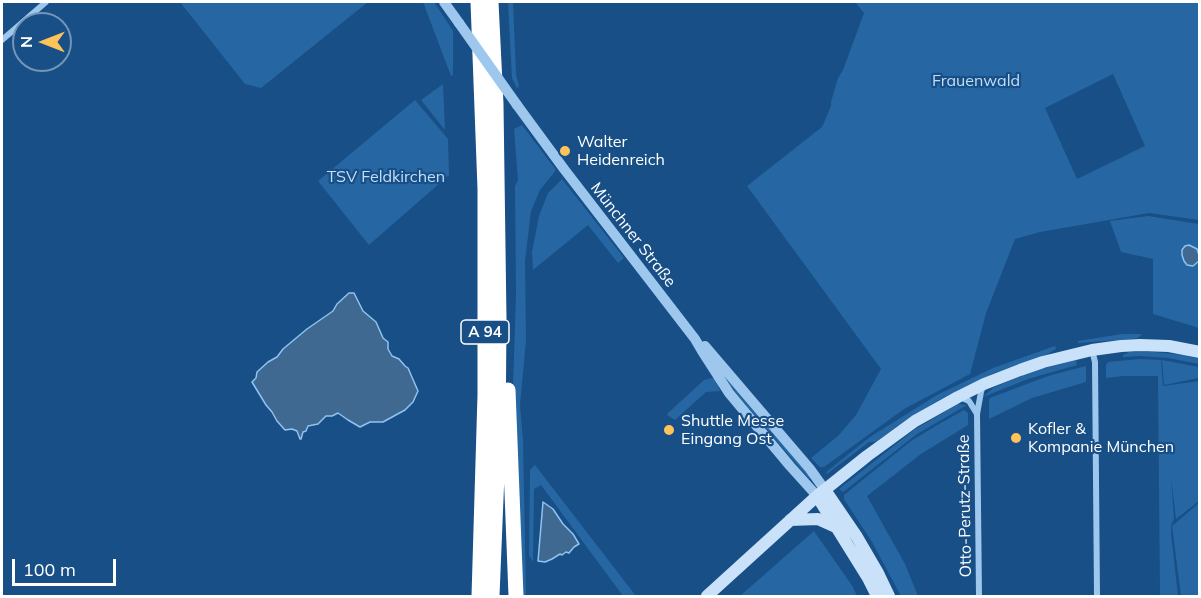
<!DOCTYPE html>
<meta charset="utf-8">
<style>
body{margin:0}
#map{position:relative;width:1201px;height:598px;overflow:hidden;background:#174f86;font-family:Mulish,sans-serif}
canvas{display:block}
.frame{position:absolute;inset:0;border:3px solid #fff;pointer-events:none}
.north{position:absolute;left:12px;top:12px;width:60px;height:60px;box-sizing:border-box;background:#174f86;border:2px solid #7495b6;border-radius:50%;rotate:270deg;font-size:16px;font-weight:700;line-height:24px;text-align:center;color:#fff}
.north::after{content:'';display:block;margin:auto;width:21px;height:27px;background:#ffc459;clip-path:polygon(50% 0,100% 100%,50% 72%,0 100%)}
.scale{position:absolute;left:12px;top:559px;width:104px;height:27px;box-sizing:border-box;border:3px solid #fff;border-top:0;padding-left:8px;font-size:18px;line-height:21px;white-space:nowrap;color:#fff;-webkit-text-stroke:4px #174f86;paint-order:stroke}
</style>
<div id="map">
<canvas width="1201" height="598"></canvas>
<div class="frame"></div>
<div class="north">N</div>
<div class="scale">100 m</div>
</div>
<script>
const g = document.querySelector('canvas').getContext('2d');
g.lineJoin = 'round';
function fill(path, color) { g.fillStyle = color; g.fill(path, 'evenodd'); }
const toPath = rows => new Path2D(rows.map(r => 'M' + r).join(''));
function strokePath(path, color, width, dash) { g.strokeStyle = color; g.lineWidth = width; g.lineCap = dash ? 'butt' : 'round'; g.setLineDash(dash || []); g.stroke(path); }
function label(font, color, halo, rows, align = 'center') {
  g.font = font + ' Mulish,sans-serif'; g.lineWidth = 4.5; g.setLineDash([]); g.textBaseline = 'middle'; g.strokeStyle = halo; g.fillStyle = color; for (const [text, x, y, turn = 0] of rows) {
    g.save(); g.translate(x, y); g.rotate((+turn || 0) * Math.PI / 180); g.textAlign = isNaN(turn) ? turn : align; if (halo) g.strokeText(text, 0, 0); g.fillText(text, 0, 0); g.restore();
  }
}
const green = toPath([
 [180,2,368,2,261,88,245,84],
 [423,2,434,2,453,31,453,75,451,76],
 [508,2,513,2,516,74,519,86,517,88,512,78],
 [855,2,1199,2,1199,220,1149,213,1040,232,1015,239,986,313,970,374,904,409,824,467,820,467,811,458,838,436,856,415,881,369,747,186,822,127,831,106,831,102,838,78,843,70,864,13],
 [1113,74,1145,146,1077,179,1045,108],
 [443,84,445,130,421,100],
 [415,100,448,139,449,175,369,245,318,181],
 [522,125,556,170,540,190,531,211,525,261,526,340,520,405,523,440,526,594,524,596,523,596,513,386,516,295,515,186,518,180,514,129],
 [562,179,624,258,618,263,588,225,533,270,532,252,539,216,548,193],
 [1148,216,1199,224,1199,328,1153,314,1153,259,1121,252,1110,221],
 [1122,334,1142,334,1138,338,1132,339,1078,343,1078,341],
 [1055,346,1056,349,1046,355,994,373,939,400,906,420,875,442,869,442,827,474,826,472,870,437,937,395,993,368],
 [1129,352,1154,352,1183,355,1199,359,1199,364,1168,358,1140,356,1123,357,1123,355],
 [1140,359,1161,360,1163,386,1199,381,1199,501,1176,519,1171,478,1174,519,1171,525,1171,533,1178,596,1160,596,1158,376,1123,376,1106,378,1106,365,1108,362],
 [1076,360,1077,365,1028,379,983,397,993,388,1011,380,1042,369],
 [1162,360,1199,367,1199,378,1164,385],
 [1086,366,1086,382,1032,398,989,419,989,400,990,398,1048,376],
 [724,376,811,477,809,479,725,380],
 [712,378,715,378,720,391,706,392,675,420,667,415,668,413,704,380],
 [958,404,967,405,917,434,843,492,839,489,914,430],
 [964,410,968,413,968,425,921,454,867,496,905,564,918,596,901,596,872,542,844,499,844,495,911,441,939,424],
 [535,465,636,596,623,596,541,485,534,489,533,562,529,555,530,470],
 [1199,503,1199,596,1181,596,1172,526],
 [814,531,853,587,857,596,740,596]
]);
const water = toPath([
 [1189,245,1197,249,1199,255,1199,261,1193,266,1187,265,1184,261,1182,255,1182,250,1185,246,1189,245],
 [349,293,354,293,363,311,376,322,383,338,388,342,388,349,392,356,399,359,405,366,408,368,418,391,413,402,405,410,383,422,370,422,360,427,348,420,338,413,332,416,326,416,318,424,308,426,306,431,303,432,301,439,300,439,297,431,292,429,285,430,277,421,272,412,266,405,252,382,256,378,257,372,268,362,277,357,283,349,307,329,333,311,337,304,349,293],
 [543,502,553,509,563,524,573,534,579,544,574,547,569,553,566,552,562,555,560,554,552,559,545,562,538,561,543,502]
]);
const minor = toPath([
 [2,40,46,2],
 [1092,350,1095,362,1097,596],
 [960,397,969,401,977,414],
 [979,596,977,414,981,392,983,385]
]);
const tertiary = toPath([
 [444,2,459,23],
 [517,105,564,169,695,339,702,351,729,393,790,466,817,496],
 [705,346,810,469,825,490]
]);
const secondary = toPath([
 [825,490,857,537,878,573,889,596],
 [817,496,868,578,877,596],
 [790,520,818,519,838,528],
 [707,596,817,496,867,456,915,421,958,397,984,384,1020,370,1043,362,1092,350,1121,346,1140,345,1169,346,1200,352]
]);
const motorway = toPath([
 [478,2,485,189,485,395,479,596],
 [491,2,496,104,499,319,498,450,492,596],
 [508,390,516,596]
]);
const tertiaryBridge = toPath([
 [459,23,517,105]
]);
const markers = [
 [565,151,6,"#ffc459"],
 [669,430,6,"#ffc459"],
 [1016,438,6,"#ffc459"]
];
const shields = [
 [485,332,48]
];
const shieldNames = [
 ["A 94",485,332]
];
const parkNames = [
 ["Frauenwald",976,81],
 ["TSV Feldkirchen",386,177]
];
const poiNames = [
 ["Walter",577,142],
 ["Heidenreich",577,160],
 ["Shuttle Messe",681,421],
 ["Eingang Ost",681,439],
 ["Kofler &",1028,429],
 ["Kompanie München",1028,447]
];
const streetNames = [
 ["Münchner Straße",633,235,52],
 ["Otto-Perutz-Straße",965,506,-91]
];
fill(green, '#2667a3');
fill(water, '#406992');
strokePath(water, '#8fc3f0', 1.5);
strokePath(minor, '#9dc7ed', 6);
strokePath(tertiary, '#9dc7ed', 10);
strokePath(secondary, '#c9e1f9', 12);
strokePath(motorway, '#fff', 15);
strokePath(tertiaryBridge, '#9dc7ed', 10);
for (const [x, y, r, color] of markers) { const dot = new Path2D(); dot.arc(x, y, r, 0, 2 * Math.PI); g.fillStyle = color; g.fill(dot); strokePath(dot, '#174f86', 2); }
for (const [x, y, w] of shields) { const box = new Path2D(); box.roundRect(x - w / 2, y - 12, w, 24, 4.5); g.fillStyle = '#174f86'; g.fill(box); strokePath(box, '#fff', 1.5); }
label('bold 15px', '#fff', null, shieldNames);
label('16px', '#c2dffa', '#174f86', parkNames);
label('16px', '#fff', '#174f86', poiNames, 'left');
label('16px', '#fff', '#174f86', streetNames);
</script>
